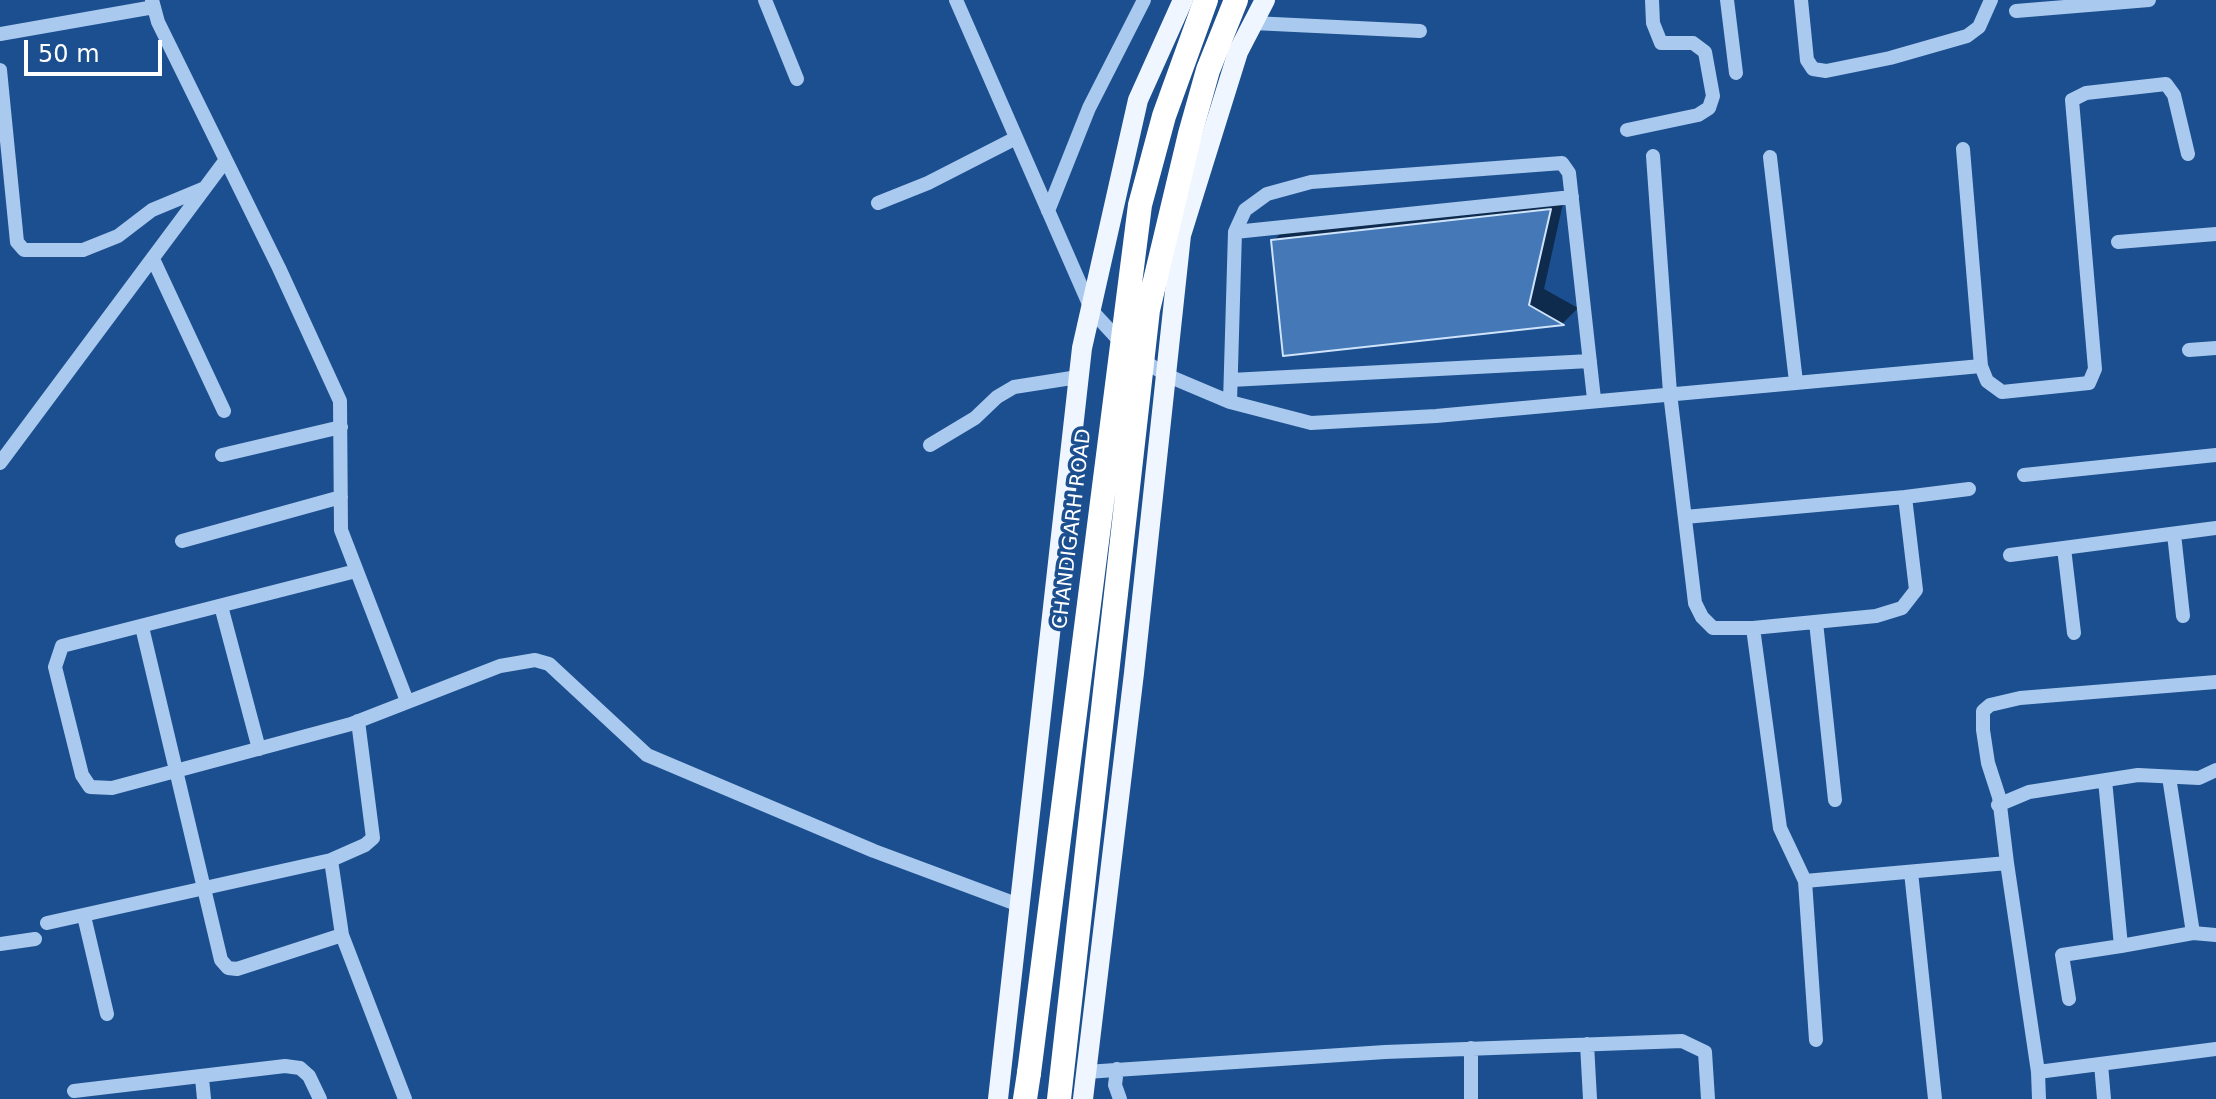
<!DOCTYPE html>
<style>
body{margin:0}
#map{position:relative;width:2216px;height:1099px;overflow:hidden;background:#1b4f8f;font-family:"DejaVu Sans",sans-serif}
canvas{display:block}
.scale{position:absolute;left:24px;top:40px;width:138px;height:36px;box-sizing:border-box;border:4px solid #fff;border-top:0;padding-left:10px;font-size:24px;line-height:28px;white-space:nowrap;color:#fff;-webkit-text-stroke:6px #1b4f8f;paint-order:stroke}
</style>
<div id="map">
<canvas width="2216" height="1099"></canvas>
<div class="scale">50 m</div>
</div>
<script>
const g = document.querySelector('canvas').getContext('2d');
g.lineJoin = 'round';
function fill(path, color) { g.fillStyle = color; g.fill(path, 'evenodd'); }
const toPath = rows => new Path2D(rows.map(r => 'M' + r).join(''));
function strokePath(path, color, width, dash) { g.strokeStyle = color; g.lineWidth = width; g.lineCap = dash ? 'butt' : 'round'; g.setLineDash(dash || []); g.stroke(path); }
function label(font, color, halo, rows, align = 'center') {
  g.font = font + ' "DejaVu Sans",sans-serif'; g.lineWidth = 7; g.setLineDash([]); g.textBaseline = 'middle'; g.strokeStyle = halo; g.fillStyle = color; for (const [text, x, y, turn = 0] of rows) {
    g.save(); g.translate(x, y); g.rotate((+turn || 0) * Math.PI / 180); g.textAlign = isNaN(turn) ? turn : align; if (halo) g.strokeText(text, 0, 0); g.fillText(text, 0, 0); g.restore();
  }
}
const shadow = toPath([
 [1565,194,1544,289,1578,308,1563,323,1285,354,1273,241,1289,225]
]);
const building = toPath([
 [1551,209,1529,305,1564,325,1283,356,1271,240,1551,209]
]);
const minor = toPath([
 [152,0,158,22,279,268,340,401,341,530,407,701],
 [765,0,797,79],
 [956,0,1092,311,1129,351,1166,375,1230,402,1311,423,1436,416,1981,366,1987,381,2002,392,2089,383,2095,369,2072,100,2086,93,2166,84,2174,95,2188,154],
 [1727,0,1736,73],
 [1801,0,1807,60,1813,69,1826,71,1890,58,1967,36,1979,27,1991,0],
 [2016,11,2149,0],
 [1253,23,1420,31],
 [0,34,154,7],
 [0,70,17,242,24,250,83,250,118,236,152,210,205,188],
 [1627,130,1698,115,1709,108,1713,96,1705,52,1693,43,1661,43,1653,23,1652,0],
 [1963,149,1981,366],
 [1653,156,1670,393,1695,603,1702,617,1713,628,1753,628,1780,828,1805,881,2007,863,2038,1072,2216,1049],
 [1770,157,1796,382],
 [878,203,928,183,1016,138],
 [1048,211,1089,108,1144,0],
 [1235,232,1245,210,1267,194,1311,182,1562,163,1569,173,1594,399],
 [2118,242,2216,234],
 [153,259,224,411],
 [2189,350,2216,348],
 [1231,380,1590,361],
 [1230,402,1235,232,1572,197],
 [930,445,975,418,997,397,1014,387,1078,377],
 [222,455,341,427],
 [0,463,225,161],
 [2024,475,2216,455],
 [1905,497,1969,489],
 [1685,517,1905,497,1916,590,1902,608,1876,616,1753,628],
 [2174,534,2183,616],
 [182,541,341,497],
 [2064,548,2074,633],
 [2010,555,2216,528],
 [356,571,62,646,55,667,82,775,90,787,112,788,351,724,500,666,535,660,549,664,647,755,874,851,1019,905],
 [221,606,259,749],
 [1816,622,1835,800],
 [142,627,221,960,228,968,237,969,342,935],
 [2105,780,2121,946,2193,933,2169,777],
 [1998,805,2029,792,2138,775,2199,778,2216,770],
 [331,860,342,935,405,1099],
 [2007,863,1999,797,1988,763,1983,730,1983,711,1990,705,2020,698,2216,682],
 [1911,872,1935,1099],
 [1805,881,1816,1040],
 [84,916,107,1014],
 [47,923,331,860,365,845,373,838,358,721],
 [2193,933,2216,935],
 [0,944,35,939],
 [2069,999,2062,955,2121,946],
 [1587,1044,1590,1099],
 [2101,1064,2104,1099],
 [1117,1069,1115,1085,1120,1099],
 [1086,1072,1385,1052,1682,1041,1705,1052,1708,1099],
 [2038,1072,2039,1099],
 [202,1078,204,1099],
 [74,1091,285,1066,300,1068,309,1076,320,1099],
 [1471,1099,1471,1048]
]);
const major = toPath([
 [998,1099,1082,348,1138,100,1183,0],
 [1083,1099,1134,673,1181,235,1238,52,1265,0]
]);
const highway = toPath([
 [1025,1099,1029,1073]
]);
const highwayBridge = toPath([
 [1029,1073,1140,205,1164,116,1206,0],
 [1059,1099,1148,310,1190,134,1208,70,1236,0]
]);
const streetNames = [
 ["CHANDIGARH ROAD",1073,529,-83]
];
fill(shadow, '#0007');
fill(building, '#4478b7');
strokePath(building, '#cfe3fa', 2);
strokePath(minor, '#a9c9ee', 14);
strokePath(major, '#f0f6ff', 20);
strokePath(highway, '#fff', 24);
strokePath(highwayBridge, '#fff', 24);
label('20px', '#fff', '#1b4f8f', streetNames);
</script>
